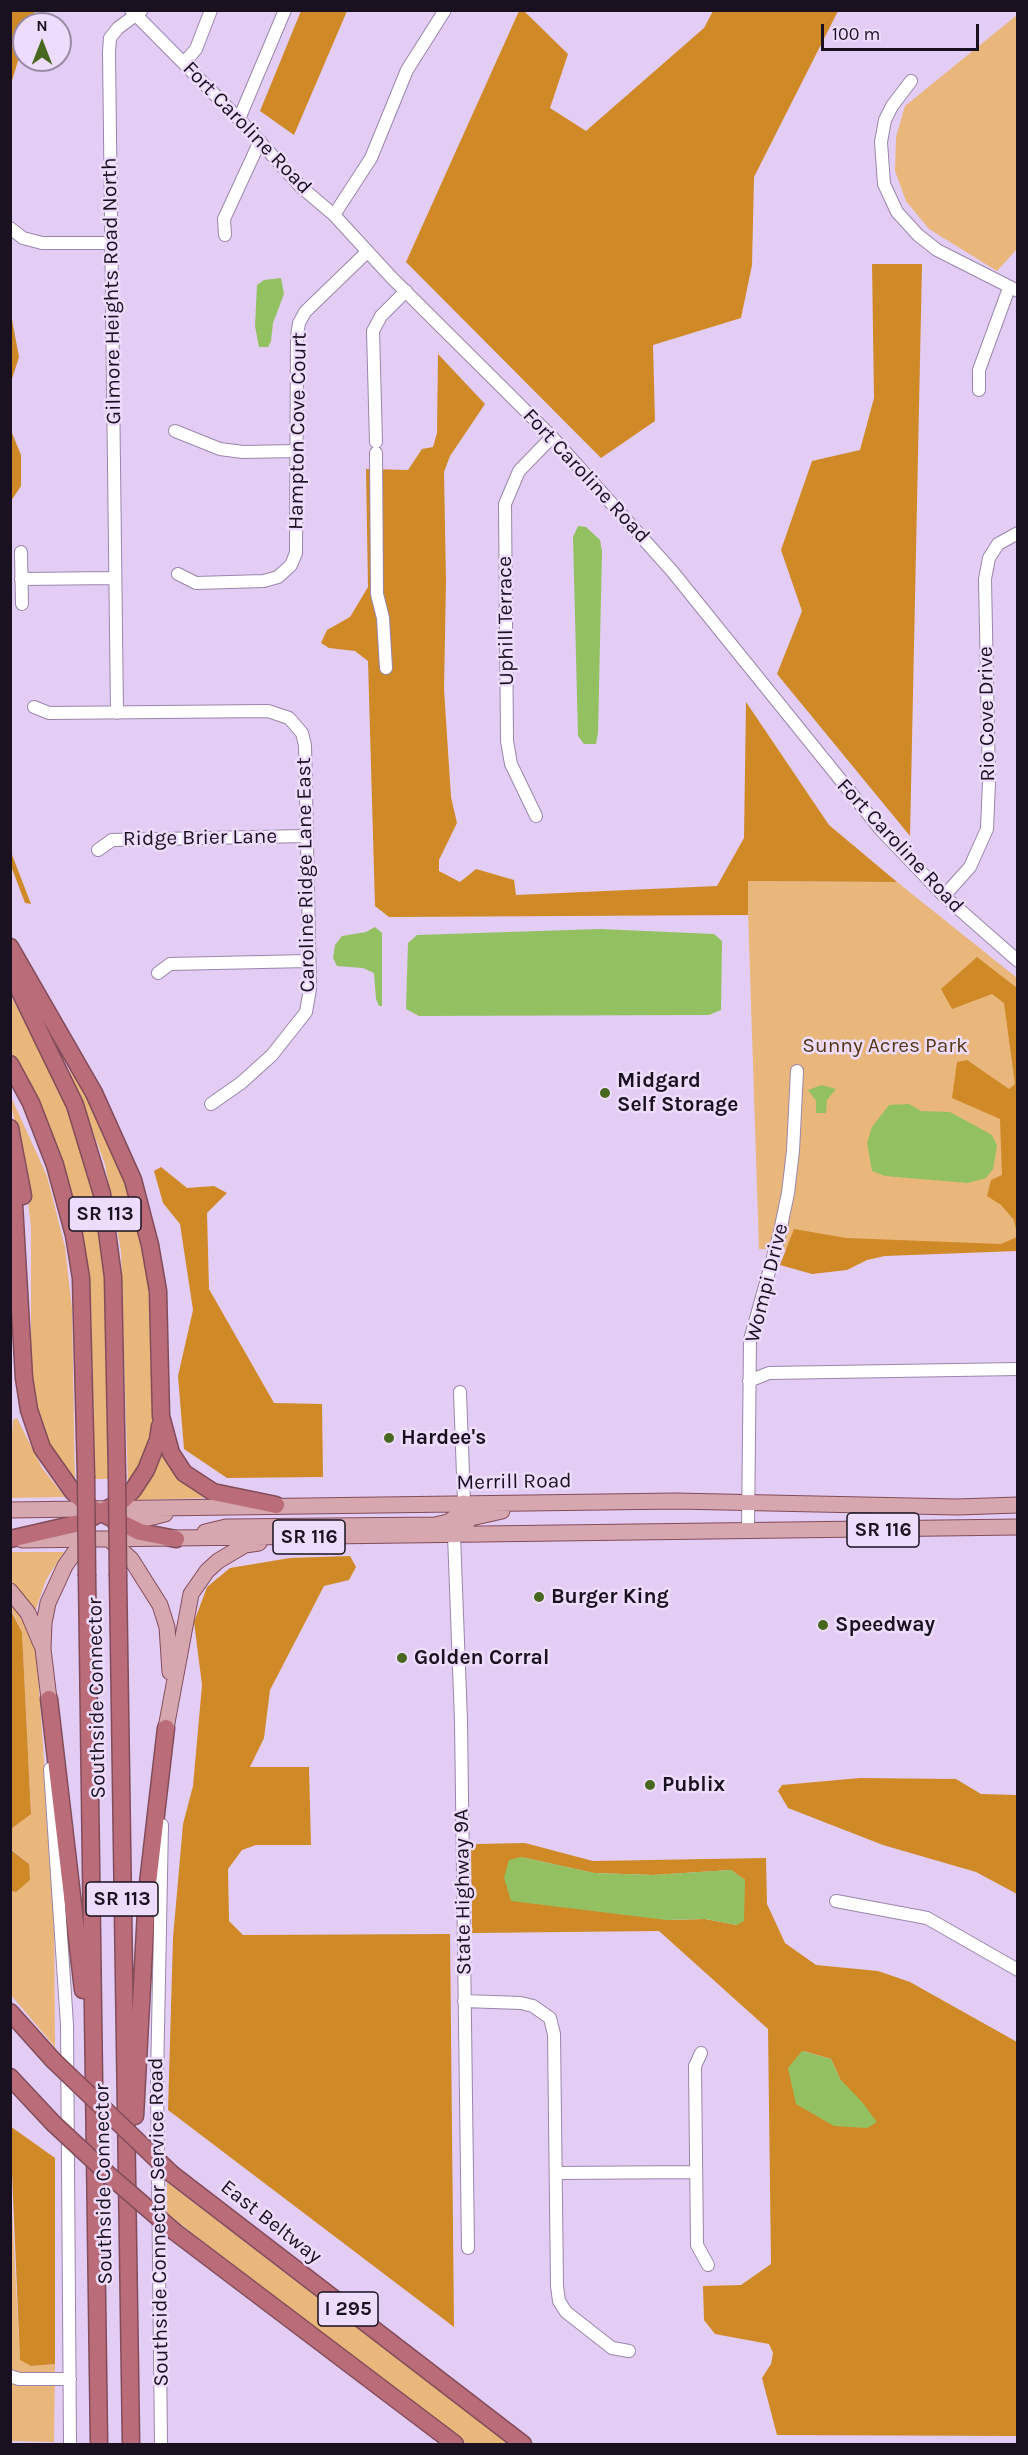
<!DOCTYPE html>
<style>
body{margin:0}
#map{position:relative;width:1028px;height:2455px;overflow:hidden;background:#e3cdf5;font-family:Karla,sans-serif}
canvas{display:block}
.frame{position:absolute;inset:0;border:12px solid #19111f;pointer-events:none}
.north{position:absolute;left:12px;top:12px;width:60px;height:60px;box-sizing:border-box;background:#eedcfc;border:2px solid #998ba4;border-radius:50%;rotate:0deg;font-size:16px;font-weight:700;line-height:24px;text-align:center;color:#19111f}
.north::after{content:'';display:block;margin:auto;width:21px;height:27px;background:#48681f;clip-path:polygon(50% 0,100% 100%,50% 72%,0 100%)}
.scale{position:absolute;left:821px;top:24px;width:158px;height:27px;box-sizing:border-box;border:3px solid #19111f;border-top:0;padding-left:8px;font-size:18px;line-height:21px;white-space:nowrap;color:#19111f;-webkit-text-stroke:4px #eedcfc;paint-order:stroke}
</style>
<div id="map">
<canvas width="1028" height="2455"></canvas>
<div class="frame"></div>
<div class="north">N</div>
<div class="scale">100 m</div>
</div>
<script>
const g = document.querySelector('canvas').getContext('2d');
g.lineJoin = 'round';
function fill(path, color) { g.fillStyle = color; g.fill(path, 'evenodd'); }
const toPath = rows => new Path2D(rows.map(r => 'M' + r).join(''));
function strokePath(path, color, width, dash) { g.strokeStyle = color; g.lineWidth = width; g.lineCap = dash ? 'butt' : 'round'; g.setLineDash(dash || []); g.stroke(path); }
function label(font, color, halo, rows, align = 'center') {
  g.font = font + ' Karla,sans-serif'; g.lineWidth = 5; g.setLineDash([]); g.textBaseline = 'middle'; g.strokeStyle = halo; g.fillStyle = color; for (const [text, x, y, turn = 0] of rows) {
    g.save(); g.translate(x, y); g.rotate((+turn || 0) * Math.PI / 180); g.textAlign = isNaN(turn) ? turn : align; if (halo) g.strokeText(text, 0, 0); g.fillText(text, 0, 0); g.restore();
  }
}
const green = toPath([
 [1017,15,1017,249,997,271,929,229,906,201,895,171,896,137,905,106],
 [747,881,897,882,1017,978,1017,1251,759,1249],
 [10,994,53,1076,71,1119,94,1200,106,1288,108,1479,95,1479,91,1305,82,1236,57,1149,24,1076,11,1052],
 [72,1068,109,1138,132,1201,150,1284,153,1426,143,1462,128,1485,121,1251,105,1164,69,1069],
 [12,1099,47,1176,65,1247,72,1309,75,1486,41,1433,31,1384,31,1227,23,1159,11,1105],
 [17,1418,42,1468,65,1497,11,1498,11,1448,13,1420],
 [162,1456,177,1477,205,1498,137,1500],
 [11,1552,64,1552,46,1580,35,1612,11,1581],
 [10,1599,28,1624,36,1648,54,1898,55,2047,11,1995,11,1891,16,1892,29,1864,11,1849,11,1829,31,1813,22,1632,11,1609],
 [10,2174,20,2360,31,2366,55,2364,54,2442,11,2441],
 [167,2182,340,2315,512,2444,467,2444,269,2294,167,2213]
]);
const forest = toPath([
 [11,10,35,11,30,24,24,24,24,41,11,84],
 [301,11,347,11,294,135,260,111],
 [519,11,524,11,568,54,550,108,586,131,704,28,713,11,838,11,754,177,752,265,741,318,653,345,655,421,601,458,406,262],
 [872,264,922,264,910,836,777,674,802,611,781,550,812,461,860,450,874,398],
 [10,309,19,357,11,382,10,382],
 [438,354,485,404,450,456,444,472,446,582,444,689,451,797,457,823,439,860,439,871,460,882,476,869,514,880,516,895,717,886,744,838,746,702,829,825,897,882,748,881,748,915,389,917,375,906,368,661,355,651,329,648,321,643,327,630,350,617,368,587,366,469,408,470,422,449,433,447,437,433],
 [10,428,21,455,21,486,11,501],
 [11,852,31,904,25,903,11,866],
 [977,957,1017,988,1017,1234,1014,1220,1001,1205,987,1196,991,1180,1002,1175,1000,1119,952,1098,957,1062,967,1060,1009,1089,1015,1084,1004,1003,992,994,952,1009,941,989],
 [161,1167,187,1188,214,1186,227,1193,207,1213,209,1289,274,1403,322,1404,323,1477,227,1478,184,1449,178,1376,193,1310,180,1224,163,1203,154,1171],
 [794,1229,846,1238,1001,1244,1017,1237,1017,1251,885,1256,867,1260,847,1270,812,1274,780,1265],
 [350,1556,356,1567,349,1580,324,1586,270,1690,264,1738,250,1767,309,1767,311,1845,256,1845,242,1850,228,1869,229,1921,243,1935,450,1934,454,2327,168,2110,173,1938,183,1824,193,1786,202,1685,194,1622,207,1587,230,1568,290,1558],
 [10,1609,22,1632,31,1814,11,1829],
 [860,1778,956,1779,981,1794,1017,1795,1017,1894,976,1872,883,1845,788,1808,778,1791,782,1785],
 [525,1843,593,1861,766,1858,767,1904,785,1943,816,1965,878,1971,910,1982,1017,2042,1017,2436,777,2435,762,2378,771,2364,773,2353,769,2344,715,2334,704,2320,703,2286,741,2285,771,2264,768,2029,659,1931,472,1933,471,1848,477,1844],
 [521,1857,594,1873,653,1875,731,1870,745,1880,737,1925,705,1919,666,1920],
 [803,2051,831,2059,840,2079],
 [10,1849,29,1864,30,1880,16,1892,11,1891],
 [10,2126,55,2158,55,2364,31,2366,20,2360]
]);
const water = toPath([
 [281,278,284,294,273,323,271,341,268,347,259,347,255,326,257,285,264,280],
 [578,526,586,527,600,540,602,551,598,733,596,744,584,744,578,736,573,537],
 [375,927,382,933,382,1006,379,1006,376,999,374,973,363,968,337,966,333,958,335,945,342,936,366,932],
 [600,929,714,934,722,941,721,1010,709,1015,419,1016,406,1009,408,943,417,935],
 [822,1085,836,1089,827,1100,826,1113,816,1113,816,1101,808,1090],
 [909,1104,921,1111,950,1112,992,1135,997,1146,993,1169,986,1178,968,1183,885,1176,872,1171,867,1143,872,1127,889,1105],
 [521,1857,594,1873,653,1875,731,1870,745,1880,744,1921,737,1925,705,1919,666,1920,511,1901,504,1878,509,1860],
 [802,2051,831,2059,840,2079,862,2102,877,2122,867,2128,834,2126,796,2104,788,2068]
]);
const minor = toPath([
 [131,10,239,119,301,187,334,215,392,278,552,437,672,571,881,830,944,896,1018,961],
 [184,63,196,49,211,10],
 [911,81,892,106,885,120,881,142,884,184,897,212,918,235,937,250,1018,291],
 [239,119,285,10],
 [334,215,371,158,407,70,445,10],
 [10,228,23,238,42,243,111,243],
 [225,235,224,219,260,141],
 [979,390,979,370,1009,288],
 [175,431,220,449,243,452,297,451],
 [376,442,373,331,381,316,406,291],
 [376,453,377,594,383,618,386,668],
 [21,552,22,604],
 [178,574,196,583,264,581,278,577,291,565,296,553,297,336,299,323,305,312,367,252],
 [21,579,115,578],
 [34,707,49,713,268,711,289,718,302,733,305,745,310,989,306,1012,272,1055,241,1083,211,1104],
 [117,713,109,52,110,38,118,28,141,11],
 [536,816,511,764,507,741,505,504,519,471,552,437],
 [98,850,112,840,305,836],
 [944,896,970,867,987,829,989,782,985,579,989,558,998,544,1018,533],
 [158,973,170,964,308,961],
 [749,1381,769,1373,1018,1369],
 [460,1392,464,1503],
 [748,1531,750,1340,779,1236,788,1193,793,1151,797,1071],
 [454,1535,461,1721,468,2248],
 [50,1769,67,2025,70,2444],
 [836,1901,927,1918,1018,1970],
 [464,2001,521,2003,533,2006,550,2018,554,2034,557,2286,559,2301,566,2312,612,2348,629,2351],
 [701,2053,695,2066,697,2245,708,2265],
 [556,2173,696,2172],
 [10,2376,19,2379,70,2379],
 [161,2444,157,2080,162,1825]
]);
const major = toPath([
 [10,1510,676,1501,957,1507,1018,1505],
 [116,1526,165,1514],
 [205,1532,226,1527,435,1525,448,1522,457,1516,464,1503],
 [454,1535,471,1518,502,1511],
 [22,1540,1018,1527],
 [111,1541,131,1559,160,1605,167,1627,170,1672],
 [10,1591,28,1613,41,1644],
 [49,1699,43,1649,44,1623,48,1603,65,1566,74,1553,92,1538],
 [166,1728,191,1594,207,1571,218,1561,245,1545,259,1543]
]);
const highway = toPath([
 [10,947,94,1093,133,1180,150,1245,158,1291,161,1416,171,1453,184,1473,213,1492,276,1505],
 [10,971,75,1105,102,1194,113,1277,117,1476],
 [10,1064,31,1103,55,1165,74,1235,81,1278,86,1476],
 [10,1128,23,1196],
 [10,1181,14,1204,24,1378,29,1410,42,1448,73,1492,91,1508,140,1532,176,1539],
 [10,1539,84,1522,123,1500,133,1490,146,1470,158,1440,160,1426],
 [87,1576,99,2444],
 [118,1576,131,2444],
 [49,1699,83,1990],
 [10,2012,53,2060],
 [10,2077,53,2123],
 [135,2116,147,1892,166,1728],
 [172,2174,523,2444],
 [175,2232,455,2444]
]);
const highwayBridge = toPath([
 [86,1476,87,1576],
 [117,1476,118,1576],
 [53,2060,172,2174],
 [53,2123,110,2176,175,2232]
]);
const markers = [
 [605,1093,6,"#48681f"],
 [389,1438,6,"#48681f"],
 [539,1597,6,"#48681f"],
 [823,1625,6,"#48681f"],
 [402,1658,6,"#48681f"],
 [650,1785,6,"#48681f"]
];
const shields = [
 [105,1214,72],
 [883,1530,72],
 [309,1537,72],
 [122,1899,72],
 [348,2309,60]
];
const shieldNames = [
 ["SR 113",105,1214],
 ["SR 116",883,1530],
 ["SR 116",309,1537],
 ["SR 113",122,1899],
 ["I 295",348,2309]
];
const streetNames = [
 ["Fort Caroline Road",247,128,46],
 ["Gilmore Heights Road North",112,291,-91],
 ["Hampton Cove Court",298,431,-89],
 ["Fort Caroline Road",586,476,47],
 ["Uphill Terrace",506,621,-91],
 ["Rio Cove Drive",987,714,-91],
 ["Ridge Brier Lane",200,838,-1],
 ["Fort Caroline Road",900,846,47],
 ["Caroline Ridge Lane East",306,875,-91],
 ["Wompi Drive",767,1283,-76],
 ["Merrill Road",514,1482,-1],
 ["Southside Connector",97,1698,-91],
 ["State Highway 9A",463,1892,-91],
 ["Southside Connector",104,2184,-91],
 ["Southside Connector Service Road",159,2222,-91],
 ["East Beltway",271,2222,38]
];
const parkNames = [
 ["Sunny Acres Park",885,1046]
];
const poiNames = [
 ["Midgard",617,1081],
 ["Self Storage",617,1105],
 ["Hardee's",401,1438],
 ["Burger King",551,1597],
 ["Speedway",835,1625],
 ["Golden Corral",414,1658],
 ["Publix",662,1785]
];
fill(green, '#e9b67b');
fill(forest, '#cf8927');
fill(water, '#93c161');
strokePath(minor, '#9a86aa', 14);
strokePath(major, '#824c5a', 17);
strokePath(highway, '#824c5a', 19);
strokePath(minor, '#fff', 12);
strokePath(major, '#d6a7af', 15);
strokePath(highway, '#bb6c79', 16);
strokePath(highwayBridge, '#824c5a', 19, []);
strokePath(highwayBridge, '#bb6c79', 16);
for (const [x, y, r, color] of markers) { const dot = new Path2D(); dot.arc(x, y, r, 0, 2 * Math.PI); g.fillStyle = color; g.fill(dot); strokePath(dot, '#eedcfc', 2); }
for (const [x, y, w] of shields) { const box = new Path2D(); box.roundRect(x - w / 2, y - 17, w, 34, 4.5); g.fillStyle = '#eedcfc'; g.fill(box); strokePath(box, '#19111f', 1.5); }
label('bold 20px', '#19111f', null, shieldNames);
label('21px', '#19111f', '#eedcfc', streetNames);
label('21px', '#543711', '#eedcfc', parkNames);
label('bold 21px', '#19111f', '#eedcfc', poiNames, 'left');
</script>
